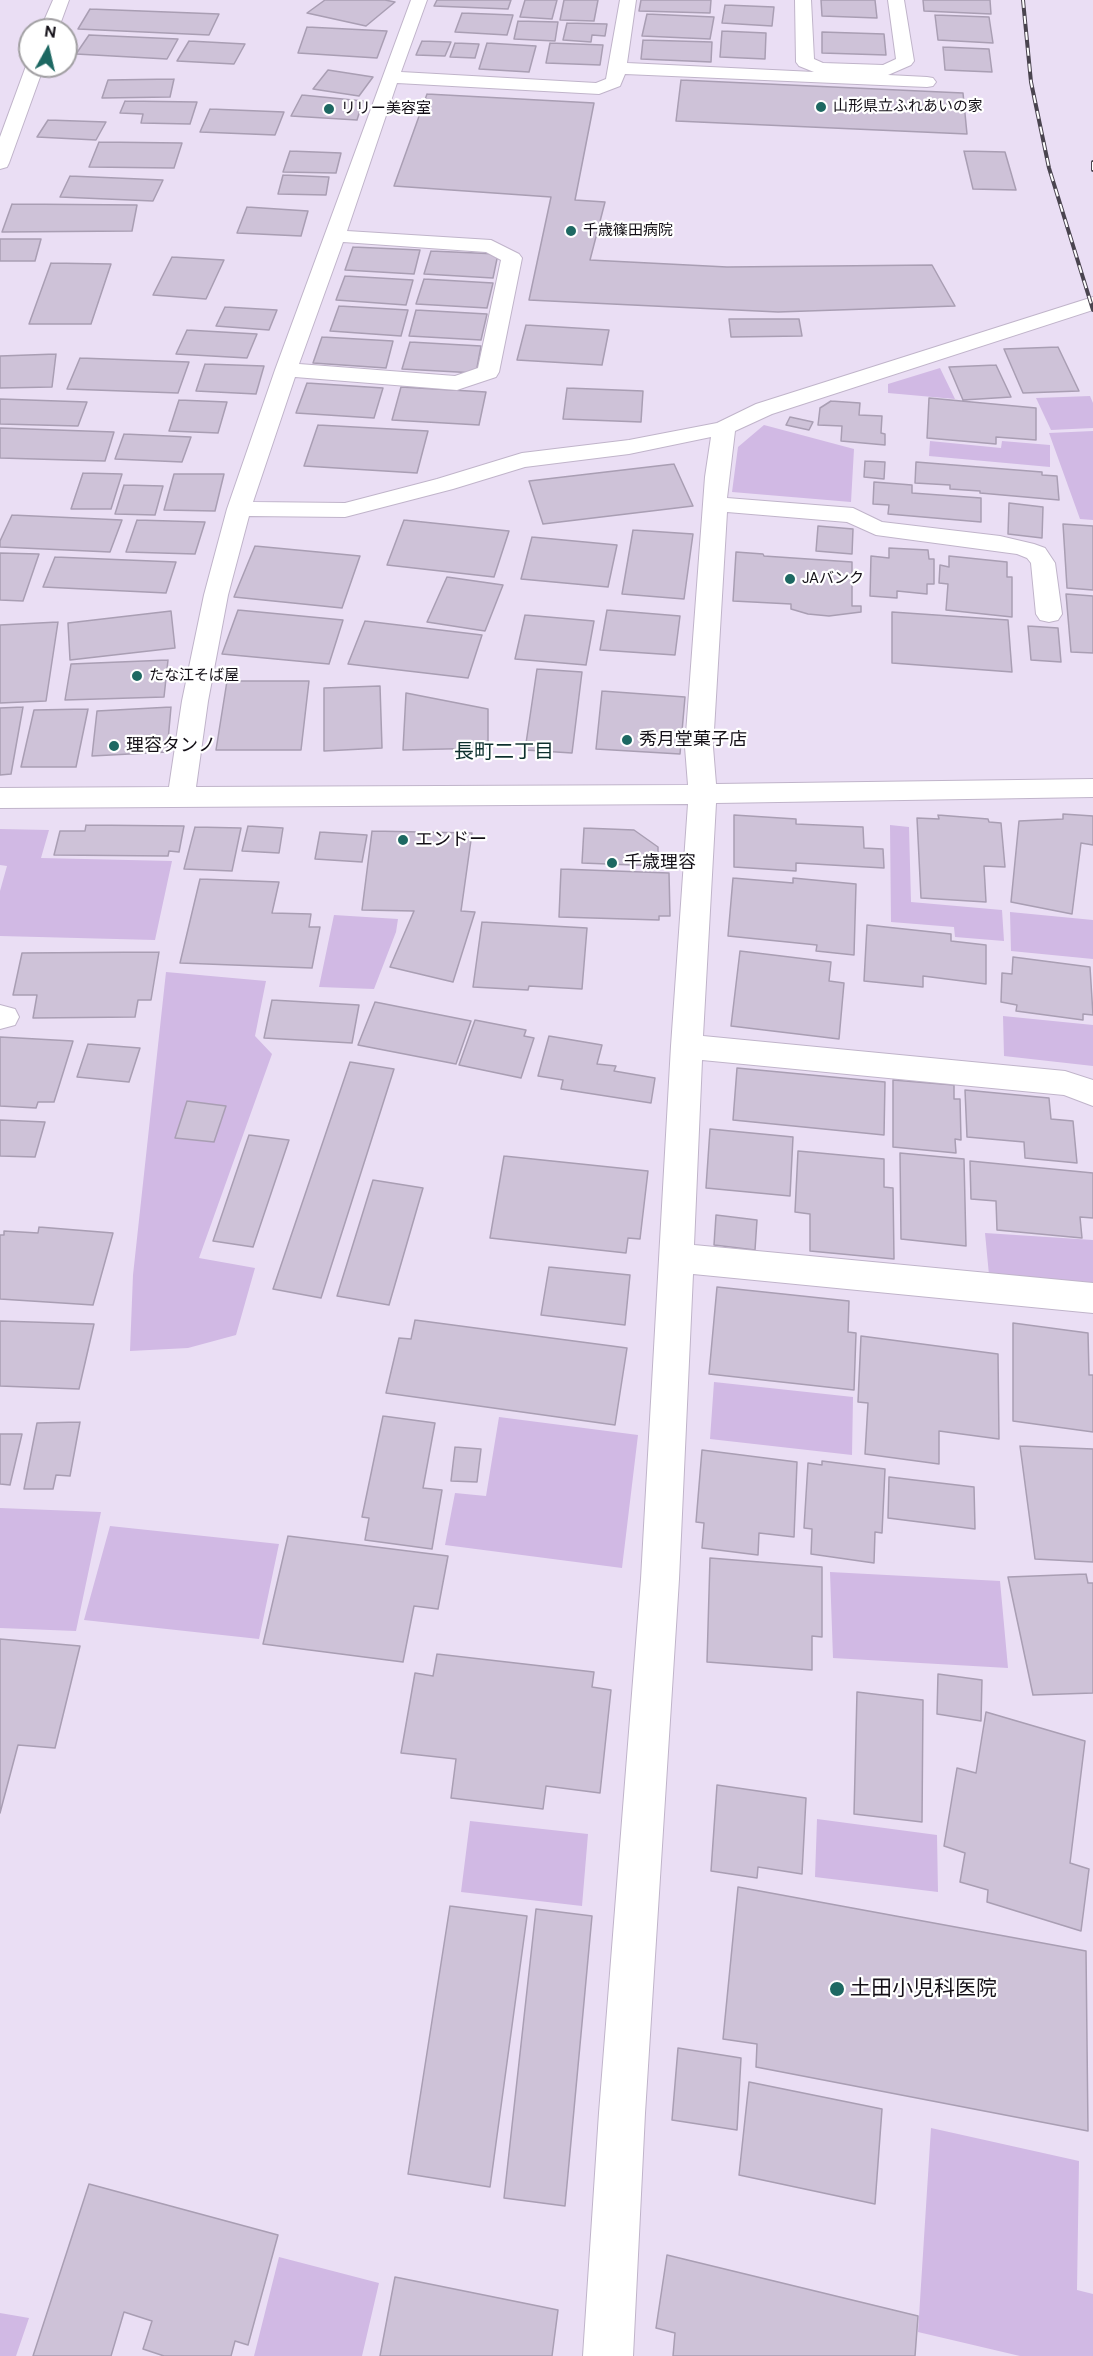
<!DOCTYPE html>
<meta charset="utf-8">
<style>
body{margin:0}
#map{position:relative;width:1093px;height:2356px;overflow:hidden;background:#eadef4;font-family:"DM Sans",sans-serif}
canvas{display:block}
.north{position:absolute;left:18px;top:18px;width:60px;height:60px;box-sizing:border-box;background:#fff;border:2px solid #a19fa2;border-radius:50%;rotate:8deg;font-size:16px;font-weight:700;line-height:24px;text-align:center;color:#130f16}
.north::after{content:'';display:block;margin:auto;width:21px;height:27px;background:#1d6862;clip-path:polygon(50% 0,100% 100%,50% 72%,0 100%)}
</style>
<div id="map">
<canvas width="1093" height="2356"></canvas>
<div class="north">N</div>
</div>
<script>
const g = document.querySelector('canvas').getContext('2d');
g.lineJoin = 'round';
function fill(path, color) { g.fillStyle = color; g.fill(path, 'evenodd'); }
const toPath = rows => new Path2D(rows.map(r => 'M' + r).join(''));
function strokePath(path, color, width, dash) { g.strokeStyle = color; g.lineWidth = width; g.lineCap = dash ? 'butt' : 'round'; g.setLineDash(dash || []); g.stroke(path); }
function label(font, color, halo, rows, align = 'center') {
  g.font = font + ' "DM Sans","Noto Sans JP",sans-serif'; g.lineWidth = 4.5; g.setLineDash([]); g.textBaseline = 'middle'; g.strokeStyle = halo; g.fillStyle = color; for (const [text, x, y, turn = 0] of rows) {
    g.save(); g.translate(x, y); g.rotate((+turn || 0) * Math.PI / 180); g.textAlign = isNaN(turn) ? turn : align; if (halo) g.strokeText(text, 0, 0); g.fillText(text, 0, 0); g.restore();
  }
}
const green = toPath([
 [940,368,955,399,888,393,888,384],
 [1090,396,1093,403,1093,428,1051,430,1036,398],
 [764,425,854,449,851,502,732,492,738,447],
 [1093,431,1093,520,1080,519,1049,433],
 [930,441,1001,448,1002,441,1050,445,1050,467,929,456],
 [890,825,909,827,911,902,1002,910,1004,941,955,937,954,927,891,922],
 [0,829,49,830,41,858,172,861,155,940,0,936,0,891,7,866,0,865],
 [1010,912,1093,920,1093,959,1011,951],
 [334,915,398,919,396,932,374,989,319,987],
 [166,972,266,981,255,1036,272,1054,199,1258,255,1268,236,1335,188,1348,130,1351,133,1275],
 [1003,1016,1093,1025,1093,1066,1004,1056],
 [985,1233,1093,1240,1093,1283,989,1275],
 [714,1382,853,1397,852,1455,710,1439],
 [499,1417,638,1435,622,1568,445,1545,455,1493,486,1496],
 [0,1508,101,1512,76,1631,0,1628],
 [110,1526,279,1544,259,1639,84,1620],
 [830,1572,1000,1581,1008,1668,833,1658],
 [817,1819,937,1835,938,1892,815,1877],
 [470,1821,588,1834,582,1906,461,1892],
 [931,2128,1079,2161,1077,2290,1093,2294,1093,2356,1020,2356,918,2332],
 [279,2257,379,2283,362,2356,254,2356],
 [0,2313,29,2318,16,2356,0,2356]
]);
const building = toPath([
 [325,0,385,0,395,2,366,26,307,13,325,0],
 [437,0,511,0,508,9,434,6,437,0],
 [525,0,557,0,552,19,520,17,525,0],
 [564,0,598,0,594,21,560,20,564,0],
 [641,0,711,0,710,13,639,11,641,0],
 [821,0,875,0,877,18,822,16,821,0],
 [923,0,990,0,991,14,924,11,923,0],
 [725,5,774,7,772,26,722,23,725,5],
 [90,9,219,14,209,35,78,29,90,9],
 [462,13,513,15,507,35,455,32,462,13],
 [647,14,714,17,710,39,642,36,647,14],
 [935,15,989,17,993,43,938,40,935,15],
 [518,21,558,22,555,41,514,39,518,21],
 [567,23,607,24,605,36,592,35,591,42,563,40,567,23],
 [307,27,387,31,377,58,298,53,307,27],
 [722,31,766,33,765,59,720,57,722,31],
 [822,32,884,34,886,55,822,53,822,32],
 [89,35,178,39,167,59,76,54,89,35],
 [643,40,712,42,711,62,641,59,643,40],
 [189,41,245,44,234,64,177,61,189,41],
 [422,41,451,42,445,56,416,55,422,41],
 [455,43,479,44,475,58,450,57,455,43],
 [487,43,536,46,529,72,479,69,487,43],
 [550,43,603,45,600,65,546,63,550,43],
 [943,47,989,49,992,72,945,70,943,47],
 [328,70,373,77,359,96,313,89,328,70],
 [174,79,170,97,102,98,108,80,174,79],
 [681,80,963,93,967,134,676,121,681,80],
 [427,94,594,103,575,200,605,202,590,260,727,267,932,265,955,306,778,312,529,300,551,197,394,186,427,94],
 [302,95,363,101,357,120,291,116,302,95],
 [125,101,197,102,190,124,141,123,143,114,120,113,125,101],
 [210,109,284,112,275,135,200,132,210,109],
 [48,120,106,122,96,140,37,137,48,120],
 [99,142,182,143,174,168,89,167,99,142],
 [290,151,341,153,336,173,283,172,290,151],
 [964,151,1005,152,1016,190,973,189,964,151],
 [283,175,329,177,326,195,278,194,283,175],
 [70,176,163,180,153,201,60,197,70,176],
 [12,204,137,205,132,231,2,232,12,204],
 [247,207,308,211,301,236,237,233,247,207],
 [0,239,41,239,35,261,0,261,0,239],
 [353,247,420,250,414,274,345,270,353,247],
 [431,251,498,254,493,278,424,274,431,251],
 [172,257,224,260,206,299,153,295,172,257],
 [51,263,111,264,91,324,29,324,51,263],
 [345,276,413,280,406,305,336,300,345,276],
 [424,279,493,283,487,308,416,304,424,279],
 [339,306,408,310,401,336,330,331,339,306],
 [225,307,277,310,269,330,216,326,225,307],
 [416,310,487,314,481,340,409,336,416,310],
 [729,319,799,319,802,336,731,337,729,319],
 [526,325,609,330,602,365,517,360,526,325],
 [187,330,257,334,247,358,176,354,187,330],
 [322,337,393,341,386,368,313,363,322,337],
 [410,342,481,346,476,373,402,369,410,342],
 [1058,347,1079,391,1023,393,1004,349,1058,347],
 [56,354,52,387,0,388,0,356,56,354],
 [80,358,189,362,178,393,67,389,80,358],
 [205,364,264,366,256,394,196,391,205,364],
 [996,365,1011,397,963,400,949,367,996,365],
 [307,383,383,388,374,418,296,413,307,383],
 [401,387,486,392,479,425,392,420,401,387],
 [567,388,643,391,641,422,563,419,567,388],
 [929,398,1036,408,1036,440,996,437,996,444,927,438,929,398],
 [0,399,87,402,78,426,0,424,0,399],
 [179,400,227,402,218,433,169,431,179,400],
 [831,401,860,403,859,415,882,416,881,433,885,434,885,445,841,441,842,426,818,425,820,408,831,401],
 [790,417,813,422,809,430,786,425,790,417],
 [318,425,428,431,417,473,304,466,318,425],
 [0,428,114,432,105,461,0,458,0,428],
 [124,434,191,437,182,462,115,459,124,434],
 [865,461,885,462,884,479,864,477,865,461],
 [916,462,1042,472,1042,475,1057,476,1059,500,980,493,980,491,950,489,950,485,915,483,916,462],
 [674,464,693,506,543,524,529,481,674,464],
 [83,473,122,474,111,509,71,509,83,473],
 [174,474,224,474,215,511,164,510,174,474],
 [874,482,912,485,912,493,981,498,981,522,888,514,889,505,873,504,874,482],
 [124,485,163,486,155,515,115,514,124,485],
 [1009,503,1043,507,1042,538,1008,534,1009,503],
 [12,515,122,520,110,552,0,547,0,541,12,515],
 [137,520,205,522,195,554,126,552,137,520],
 [404,520,509,531,494,577,387,565,404,520],
 [1063,524,1093,526,1093,590,1067,588,1063,524],
 [818,526,853,529,852,554,816,551,818,526],
 [633,530,693,534,684,599,622,594,633,530],
 [532,537,617,545,608,587,521,579,532,537],
 [255,546,360,556,342,608,234,597,255,546],
 [889,548,928,550,929,559,934,559,934,584,927,584,927,594,897,591,897,598,870,596,871,556,889,558,889,548],
 [736,552,763,554,764,556,852,562,852,606,861,606,861,612,829,616,808,614,791,609,791,604,733,601,736,552],
 [0,553,39,554,23,601,0,600,0,553],
 [949,556,1007,562,1007,577,1012,577,1012,617,946,610,948,584,939,583,940,565,949,567,949,556],
 [55,557,176,562,166,593,43,587,55,557],
 [447,577,503,585,485,631,427,622,447,577],
 [1066,594,1093,596,1093,653,1071,652,1066,594],
 [238,610,343,620,329,664,222,654,238,610],
 [607,610,680,616,675,655,600,650,607,610],
 [171,611,175,648,70,660,68,623,171,611],
 [892,612,1008,620,1012,672,892,663,892,612],
 [525,615,594,621,586,665,515,659,525,615],
 [365,621,482,635,468,678,348,664,365,621],
 [58,622,46,701,0,703,0,625,58,622],
 [1028,626,1058,628,1061,662,1031,660,1028,626],
 [168,660,164,697,65,700,71,664,168,660],
 [537,669,582,672,572,753,525,750,537,669],
 [227,681,309,681,301,750,216,750,227,681],
 [380,686,382,748,324,751,324,688,380,686],
 [602,691,685,697,680,754,596,749,602,691],
 [406,693,488,709,488,748,403,750,406,693],
 [23,707,11,774,0,775,0,708,23,707],
 [171,707,167,752,92,756,97,711,171,707],
 [88,709,76,767,21,767,34,710,88,709],
 [1063,814,1093,816,1093,845,1081,843,1072,914,1011,902,1019,821,1063,819,1063,814],
 [734,815,796,819,796,824,863,827,864,848,883,849,884,868,796,863,796,871,734,867,734,815],
 [938,815,988,819,989,822,1001,823,1005,867,984,866,986,902,921,898,917,818,939,819,938,815],
 [86,825,184,826,179,852,169,851,168,856,54,855,60,831,85,831,86,825],
 [248,826,283,828,279,853,242,851,248,826],
 [195,827,241,828,232,871,184,869,195,827],
 [584,828,634,830,658,847,658,866,582,863,584,828],
 [372,831,472,833,461,911,475,912,453,982,390,967,414,911,362,910,372,831],
 [320,832,367,835,362,862,315,859,320,832],
 [561,869,669,873,670,916,659,916,659,920,559,917,561,869],
 [733,878,793,883,793,878,856,884,854,955,816,951,817,945,728,936,733,878],
 [200,879,279,882,272,913,311,914,309,927,320,927,312,968,180,963,200,879],
 [482,922,587,928,582,989,529,986,528,990,473,987,482,922],
 [867,925,951,934,951,941,986,945,986,984,923,976,923,987,864,981,867,925],
 [740,951,831,962,829,981,844,983,839,1039,731,1026,740,951],
 [159,952,151,1000,138,1000,135,1017,33,1018,37,995,13,995,22,953,159,952],
 [1013,957,1090,967,1093,1015,1083,1014,1083,1020,1016,1011,1017,1005,1001,1002,1002,973,1012,974,1013,957],
 [272,1000,359,1005,352,1043,264,1038,272,1000],
 [375,1002,471,1021,456,1064,358,1045,375,1002],
 [475,1020,526,1030,524,1036,534,1038,521,1078,459,1065,475,1020],
 [549,1036,602,1045,597,1064,616,1066,614,1071,655,1078,651,1103,561,1089,563,1080,538,1076,549,1036],
 [0,1037,73,1041,54,1102,38,1102,36,1108,0,1106,0,1037],
 [88,1044,140,1048,129,1082,77,1077,88,1044],
 [350,1062,394,1069,321,1298,273,1289,350,1062],
 [737,1068,885,1082,884,1135,733,1120,737,1068],
 [893,1080,954,1085,954,1099,960,1099,961,1140,955,1139,956,1153,893,1147,893,1080],
 [965,1090,1049,1098,1051,1119,1073,1121,1077,1163,1025,1158,1024,1142,967,1137,965,1090],
 [187,1101,226,1106,214,1142,175,1138,187,1101],
 [0,1120,45,1122,35,1157,0,1156,0,1120],
 [710,1129,793,1137,790,1196,706,1188,710,1129],
 [249,1135,289,1140,253,1247,213,1241,249,1135],
 [798,1151,884,1159,884,1187,893,1188,894,1259,810,1251,810,1214,795,1212,798,1151],
 [900,1153,964,1159,966,1246,901,1239,900,1153],
 [504,1156,648,1171,640,1239,628,1238,626,1253,490,1238,504,1156],
 [970,1161,1093,1173,1093,1218,1080,1217,1082,1238,997,1230,996,1201,971,1199,970,1161],
 [373,1180,423,1188,389,1305,337,1296,373,1180],
 [716,1215,757,1220,755,1250,714,1245,716,1215],
 [39,1227,113,1233,93,1305,0,1299,0,1235,4,1235,4,1231,38,1233,39,1227],
 [549,1267,630,1275,625,1325,541,1315,549,1267],
 [717,1287,849,1301,848,1332,856,1333,854,1390,709,1374,717,1287],
 [415,1320,627,1348,615,1425,386,1393,399,1338,411,1339,415,1320],
 [0,1321,94,1324,79,1389,0,1386,0,1321],
 [1013,1323,1088,1333,1089,1375,1093,1375,1093,1432,1013,1421,1013,1323],
 [861,1336,998,1354,999,1439,939,1431,939,1464,865,1454,868,1403,858,1402,861,1336],
 [383,1416,435,1423,423,1488,442,1490,432,1549,365,1540,369,1518,362,1517,383,1416],
 [80,1422,70,1476,56,1475,53,1489,24,1489,37,1423,80,1422],
 [0,1434,22,1434,10,1485,0,1484,0,1434],
 [1020,1446,1093,1449,1093,1562,1035,1559,1020,1446],
 [455,1447,481,1449,477,1482,451,1481,455,1447],
 [702,1450,797,1462,794,1537,759,1533,758,1555,702,1548,704,1523,696,1522,702,1450],
 [822,1461,885,1469,882,1533,875,1532,874,1563,811,1554,812,1529,804,1528,808,1463,822,1465,822,1461],
 [889,1477,974,1487,975,1529,888,1518,889,1477],
 [288,1536,448,1556,438,1609,414,1606,403,1662,263,1644,288,1536],
 [710,1558,822,1567,822,1637,812,1636,812,1670,707,1662,710,1558],
 [1086,1574,1088,1583,1093,1583,1093,1693,1033,1695,1008,1577,1086,1574],
 [0,1639,80,1646,55,1748,18,1745,0,1813,0,1639],
 [437,1654,594,1672,592,1687,611,1690,600,1793,546,1786,543,1809,451,1798,456,1759,401,1753,415,1673,433,1676,437,1654],
 [938,1674,982,1680,981,1721,937,1714,938,1674],
 [857,1692,923,1700,922,1822,854,1814,857,1692],
 [986,1712,1085,1741,1070,1863,1089,1869,1081,1931,987,1902,988,1890,960,1882,965,1853,944,1846,957,1768,976,1773,986,1712],
 [717,1785,806,1798,802,1874,758,1867,757,1878,711,1871,717,1785],
 [738,1887,1086,1951,1088,2131,756,2067,757,2044,723,2039,738,1887],
 [450,1906,527,1916,490,2187,408,2174,450,1906],
 [536,1909,592,1916,565,2206,504,2198,536,1909],
 [678,2048,741,2058,737,2130,672,2120,678,2048],
 [749,2082,882,2109,875,2204,739,2175,749,2082],
 [89,2184,278,2235,248,2345,235,2341,231,2356,164,2356,143,2349,152,2321,124,2312,111,2356,33,2356,89,2184],
 [667,2255,918,2316,915,2356,673,2356,675,2333,656,2328,667,2255],
 [395,2277,558,2310,552,2356,380,2356,395,2277]
]);
const minor = toPath([
 [411,0,427,0,401,72,596,83,606,79,620,0,636,0,627,63,814,72,799,66,796,62,795,0,811,0,814,59,823,63,883,65,896,59,888,0,904,0,914,61,911,65,888,75,927,77,933,78,936,82,933,86,927,87,625,74,620,86,599,94,397,83,347,231,491,240,519,254,522,258,499,372,496,377,457,390,295,377,253,502,345,503,437,479,522,453,629,440,717,423,756,404,1093,297,1093,310,772,414,735,431,727,498,853,508,882,522,1000,536,1034,544,1045,548,1055,563,1062,614,1058,620,1049,622,1040,620,1036,614,1031,563,1027,558,1017,554,876,535,847,522,727,512,713,747,716,784,1093,779,1093,797,716,803,703,1036,1065,1071,1093,1080,1093,1106,1064,1095,702,1060,694,1245,1093,1283,1093,1313,693,1274,679,1579,645,2113,633,2356,583,2356,599,2113,641,1579,671,1046,688,804,0,808,0,788,169,787,182,701,204,595,227,509,275,370,411,0],
 [343,242,486,252,501,260,478,368,455,376,299,364,343,242],
 [711,437,705,477,685,747,688,785,196,787,208,701,228,595,249,516,345,517,453,489,525,467,629,454,711,437],
 [0,1005,15,1009,19,1017,15,1025,0,1029,0,1005]
]);
const major = toPath([
 [53,0,69,0,58,30,40,30,53,0],
 [30,62,30,66,44,66,9,163,7,167,0,169,0,137,26,66,30,62]
]);
const rail = toPath([
 [1023,0,1031,82,1049,168,1093,310],
 [1093,162,1093,170]
]);
const markers = [
 [821,107,6,"#1d6862"],
 [329,109,6,"#1d6862"],
 [571,231,6,"#1d6862"],
 [790,579,6,"#1d6862"],
 [137,676,6,"#1d6862"],
 [627,740,6,"#1d6862"],
 [114,746,6,"#1d6862"],
 [403,840,6,"#1d6862"],
 [612,863,6,"#1d6862"],
 [837,1989,8,"#1d6862"]
];
const farPoinames = [
 ["山形県立ふれあいの家",833,107],
 ["リリー美容室",341,109],
 ["千歳篠田病院",583,231],
 ["JAバンク",802,579],
 ["たな江そば屋",149,676]
];
const poiNames = [
 ["秀月堂菓子店",639,740],
 ["理容タンノ",126,746],
 ["エンドー",415,840],
 ["千歳理容",624,863]
];
const neighbourhoodNames = [
 ["長町二丁目",504,753]
];
const nearPoinames = [
 ["土田小児科医院",850,1989]
];
fill(green, '#d1b9e4');
fill(building, '#cec2d8');
strokePath(building, '#a99eb3', 1.5);
strokePath(minor, '#c0b4ca', 2);
strokePath(major, '#c0b4ca', 2);
fill(minor, '#fff');
fill(major, '#fff');
strokePath(rail, '#4a444f', 4);
strokePath(rail, '#fff', 2, [8]);
for (const [x, y, r, color] of markers) { const dot = new Path2D(); dot.arc(x, y, r, 0, 2 * Math.PI); g.fillStyle = color; g.fill(dot); strokePath(dot, '#fff', 2); }
label('15px', '#130f16', '#fff', farPoinames, 'left');
label('18px', '#130f16', '#fff', poiNames, 'left');
label('20px', '#0e302e', '#fff', neighbourhoodNames);
label('21px', '#130f16', '#fff', nearPoinames, 'left');
</script>
